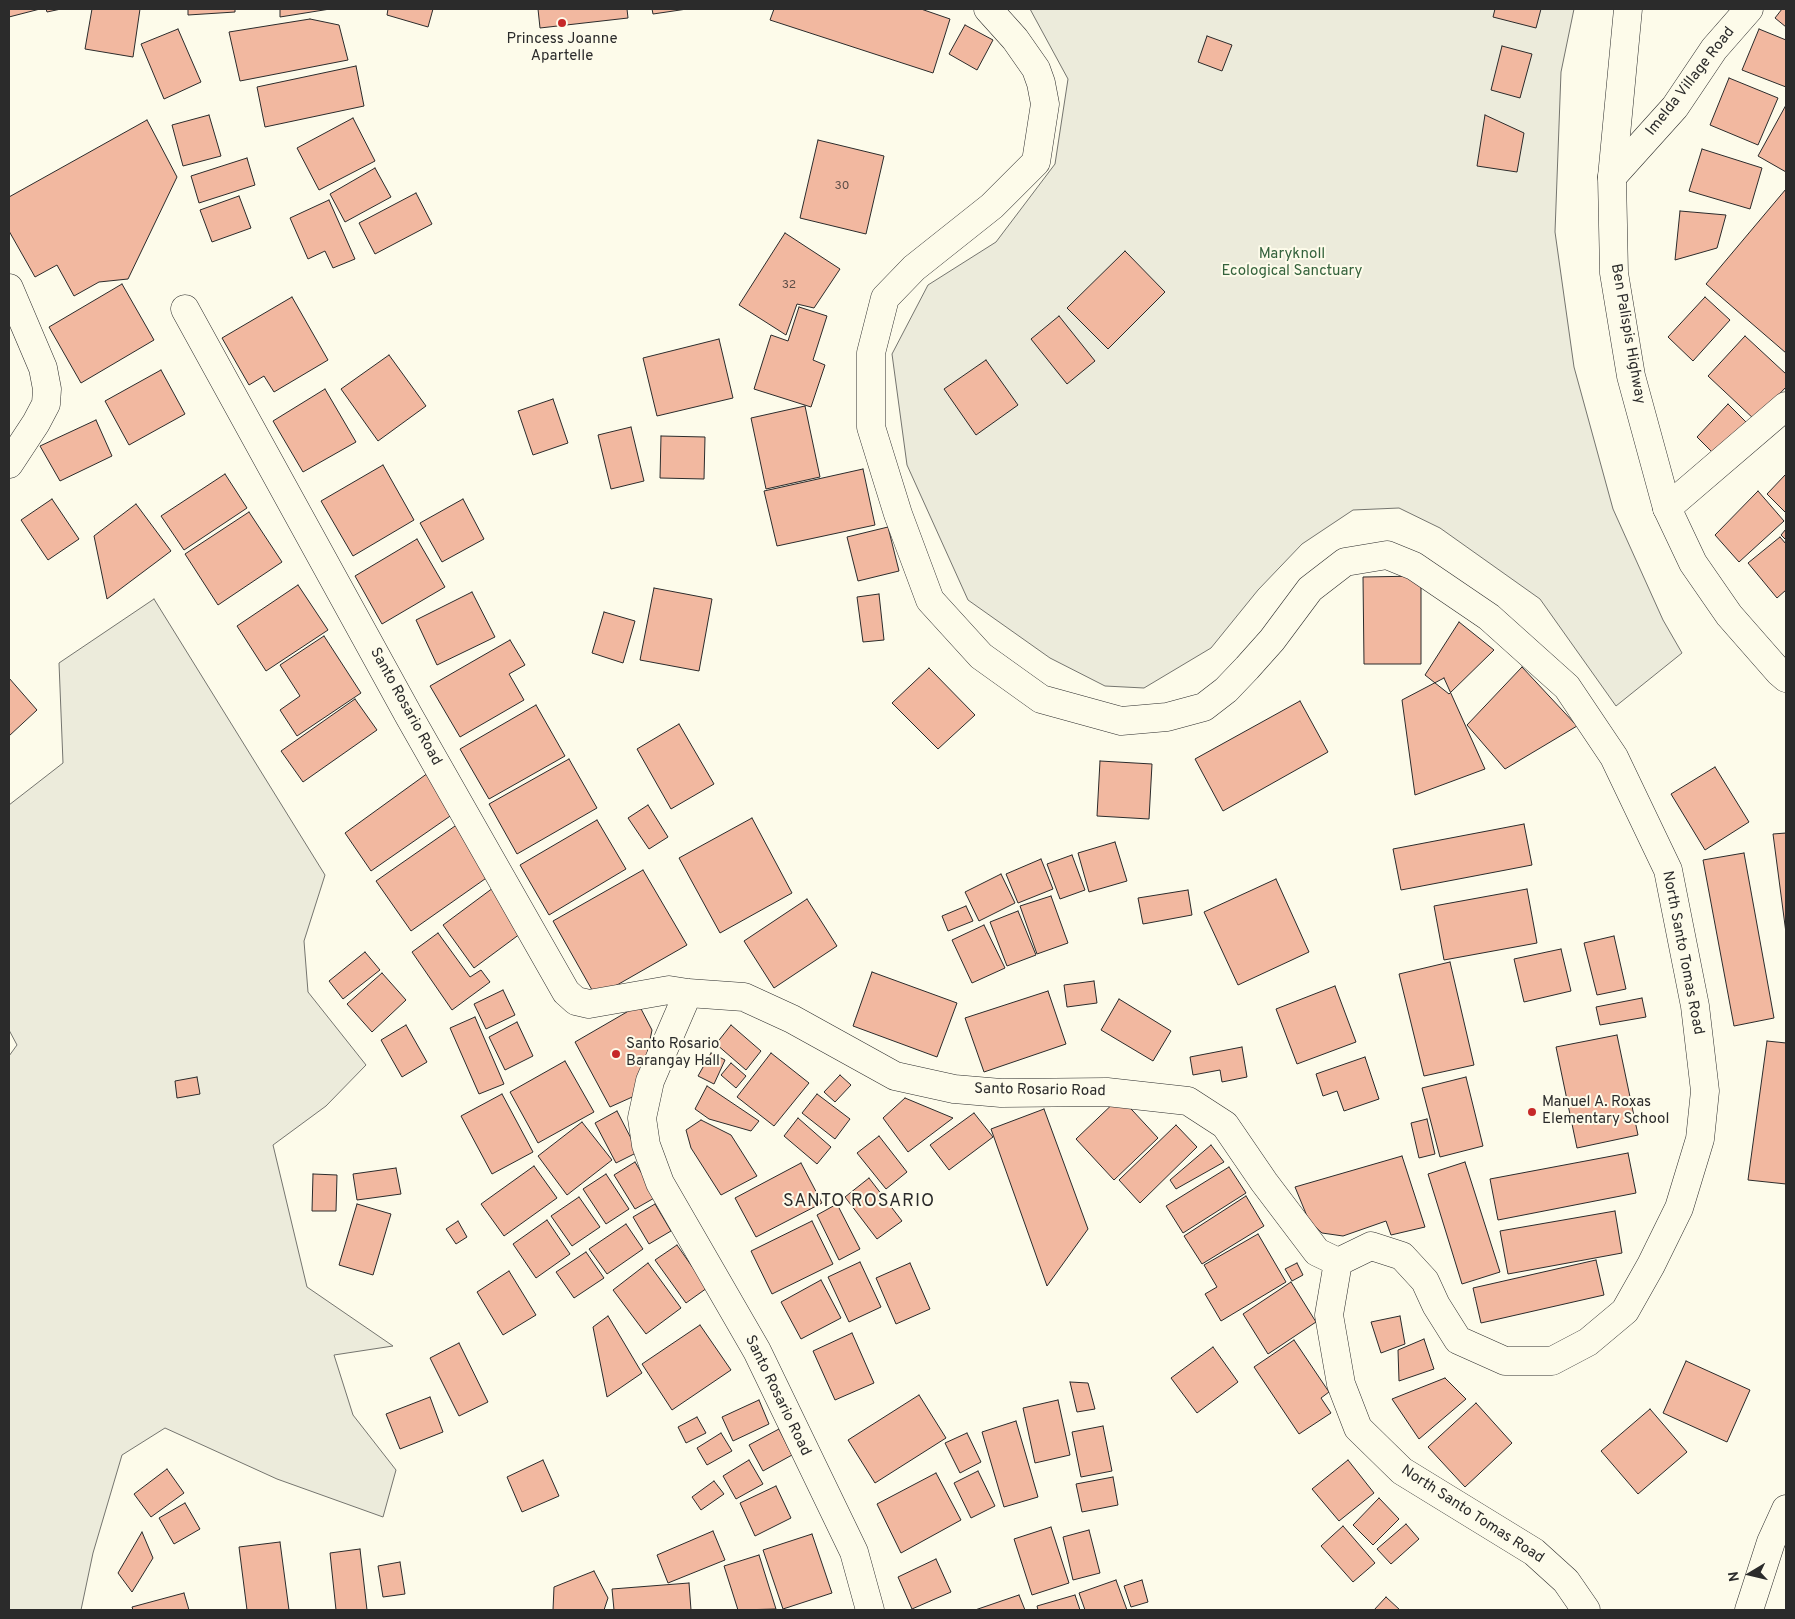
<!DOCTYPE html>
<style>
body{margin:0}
#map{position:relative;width:1795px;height:1619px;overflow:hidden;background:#fdfbea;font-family:Overpass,sans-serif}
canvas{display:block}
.frame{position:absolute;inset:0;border:10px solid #2b2b2b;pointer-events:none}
.north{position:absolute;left:1725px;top:1549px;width:50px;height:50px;-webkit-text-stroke:4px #fdfbea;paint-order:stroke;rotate:261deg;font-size:14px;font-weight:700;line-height:20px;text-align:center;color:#2b2b2b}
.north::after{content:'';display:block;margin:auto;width:18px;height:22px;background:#2b2b2b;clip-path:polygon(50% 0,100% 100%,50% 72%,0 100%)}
</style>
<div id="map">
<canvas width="1795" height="1619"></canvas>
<div class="frame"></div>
<div class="north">N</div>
</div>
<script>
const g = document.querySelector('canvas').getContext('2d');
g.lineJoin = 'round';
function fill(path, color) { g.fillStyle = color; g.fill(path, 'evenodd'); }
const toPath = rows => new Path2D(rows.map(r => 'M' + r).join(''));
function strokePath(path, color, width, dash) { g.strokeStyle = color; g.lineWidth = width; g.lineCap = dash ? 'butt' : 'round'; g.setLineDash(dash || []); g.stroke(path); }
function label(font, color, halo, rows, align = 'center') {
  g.font = font + ' Overpass,sans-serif'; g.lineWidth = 4; g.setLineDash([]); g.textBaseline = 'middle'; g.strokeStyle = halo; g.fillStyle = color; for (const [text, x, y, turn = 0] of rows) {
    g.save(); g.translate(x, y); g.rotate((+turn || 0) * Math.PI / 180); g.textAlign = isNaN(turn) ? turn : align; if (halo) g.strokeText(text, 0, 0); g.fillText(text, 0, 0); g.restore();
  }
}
const green = toPath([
 [1030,9,1574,9,1561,72,1555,232,1574,367,1613,509,1663,620,1682,653,1616,706,1540,599,1440,528,1399,508,1353,510,1302,544,1258,590,1211,648,1144,688,1105,686,1050,658,968,600,907,465,892,354,928,285,996,242,1055,164,1068,79,1030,9],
 [154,599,325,875,304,941,308,992,366,1065,326,1106,273,1145,307,1287,393,1346,334,1355,353,1415,396,1470,383,1517,277,1479,165,1428,122,1455,93,1553,81,1610,9,1610,9,1056,17,1045,9,1030,9,805,63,763,59,663,154,599]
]);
const building = toPath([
 [9,9,40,9,9,17,9,9],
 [46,9,61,9,47,12,46,9],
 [92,9,140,9,133,57,85,49,92,9],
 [188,9,235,9,235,12,188,15,188,9],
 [280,9,330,9,280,17,280,9],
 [388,9,433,9,428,27,387,15,388,9],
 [538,9,627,9,628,18,540,28,538,9],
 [652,9,687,9,653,14,652,9],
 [774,9,921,9,950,19,933,73,770,20,774,9],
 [1495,9,1541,9,1536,28,1493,17,1495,9],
 [1782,9,1786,9,1786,27,1775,18,1782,9],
 [310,19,339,25,348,60,240,81,229,32,310,19],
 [965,25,993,40,977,70,949,54,965,25],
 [178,29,201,82,164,99,141,44,178,29],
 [1759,29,1786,40,1786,87,1742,70,1759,29],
 [1207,36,1232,45,1222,71,1198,62,1207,36],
 [1502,46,1532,54,1520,98,1491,90,1502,46],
 [356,66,364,106,265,127,257,87,356,66],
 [1729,78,1778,98,1758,145,1710,125,1729,78],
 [1786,105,1786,172,1758,156,1786,105],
 [209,115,221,156,183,166,172,125,209,115],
 [1485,115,1524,133,1517,172,1477,166,1485,115],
 [353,118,375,161,319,190,297,148,353,118],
 [147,120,177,177,128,279,99,282,74,296,57,265,35,277,9,231,9,197,147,120],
 [818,140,884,156,866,234,800,218,818,140],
 [1702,149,1762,168,1750,209,1689,191,1702,149],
 [247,158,255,185,199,203,191,176,247,158],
 [375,168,391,197,345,222,330,194,375,168],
 [1786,189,1786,353,1706,284,1786,189],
 [416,193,432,224,375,254,359,223,416,193],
 [239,196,251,228,212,242,200,210,239,196],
 [329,200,355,259,333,268,325,251,308,259,290,218,329,200],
 [1680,211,1726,215,1717,248,1675,260,1680,211],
 [785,233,840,269,814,308,797,304,786,335,739,305,785,233],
 [1125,251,1165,292,1108,349,1067,308,1125,251],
 [122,284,154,340,81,383,49,327,122,284],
 [292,297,328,360,274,392,264,376,249,385,222,338,292,297],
 [1705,297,1730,320,1693,361,1668,337,1705,297],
 [799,307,827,316,813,360,825,365,811,407,754,389,771,335,788,341,799,307],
 [1059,316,1095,361,1067,384,1031,339,1059,316],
 [1745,336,1786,374,1786,387,1755,420,1708,376,1745,336],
 [719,339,733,398,657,416,643,358,719,339],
 [389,355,426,406,378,441,341,389,389,355],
 [986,360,1018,405,976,435,944,389,986,360],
 [161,370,185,414,129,445,105,401,161,370],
 [325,389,356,442,303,472,273,421,325,389],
 [553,399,568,443,533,455,518,411,553,399],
 [1728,404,1752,428,1720,460,1697,437,1728,404],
 [805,406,820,477,766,489,751,418,805,406],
 [96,420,112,456,60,481,40,446,96,420],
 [631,427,644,481,611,489,598,435,631,427],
 [661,436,705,437,704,479,660,478,661,436],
 [383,465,414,520,353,556,321,501,383,465],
 [863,469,875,525,777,546,764,491,863,469],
 [225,474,247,508,184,550,161,516,225,474],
 [1786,474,1786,511,1785,512,1767,494,1786,474],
 [1758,491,1784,521,1739,562,1715,535,1758,491],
 [52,499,79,539,48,560,21,520,52,499],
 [463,499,484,539,442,562,420,523,463,499],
 [136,504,171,551,107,599,94,536,136,504],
 [249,512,282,562,218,605,185,554,249,512],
 [888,527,899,571,858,581,847,537,888,527],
 [1786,529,1786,540,1781,535,1786,529],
 [1780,537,1786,544,1786,590,1777,598,1748,563,1780,537],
 [417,539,445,587,382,624,355,576,417,539],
 [1421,576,1421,664,1364,664,1363,577,1421,576],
 [298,585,328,630,266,671,237,626,298,585],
 [654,588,712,599,699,671,640,660,654,588],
 [472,592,495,637,437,665,416,620,472,592],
 [879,594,884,640,863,642,857,597,879,594],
 [604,612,635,621,623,663,592,653,604,612],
 [1459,622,1494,650,1449,694,1425,675,1459,622],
 [324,636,361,693,297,736,280,710,300,696,280,665,324,636],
 [510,640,525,665,509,674,524,700,460,737,430,686,510,640],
 [1522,667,1577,726,1505,769,1467,725,1522,667],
 [929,668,975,715,938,749,892,703,929,668],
 [9,678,37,710,9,736,9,678],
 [1444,678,1485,769,1415,795,1402,700,1444,678],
 [355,699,377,730,303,782,281,751,355,699],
 [1300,701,1328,752,1223,811,1195,759,1300,701],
 [536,705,565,756,489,799,460,749,536,705],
 [679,724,714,784,671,809,637,749,679,724],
 [569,759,597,808,517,854,489,804,569,759],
 [1100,761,1152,764,1149,819,1097,816,1100,761],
 [1715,767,1749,822,1705,850,1671,794,1715,767],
 [428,773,456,812,371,871,345,833,428,773],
 [648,805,668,837,649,849,628,818,648,805],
 [752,818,792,893,720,933,679,858,752,818],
 [597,820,626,869,549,915,520,865,597,820],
 [458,824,492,874,411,931,376,881,458,824],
 [1524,824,1532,865,1401,890,1393,849,1524,824],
 [1786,833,1786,933,1773,834,1786,833],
 [1115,842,1127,881,1089,892,1078,853,1115,842],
 [1744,853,1774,1018,1734,1026,1703,860,1744,853],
 [1072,855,1085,890,1060,899,1047,864,1072,855],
 [1041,859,1053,889,1018,903,1006,874,1041,859],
 [643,870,687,945,596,997,553,921,643,870],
 [1001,874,1015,903,979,921,965,892,1001,874],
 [1276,879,1309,952,1238,985,1204,912,1276,879],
 [497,885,528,928,474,968,443,925,497,885],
 [1527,889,1537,943,1444,960,1434,906,1527,889],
 [1188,890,1192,915,1143,924,1138,898,1188,890],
 [1051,896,1068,943,1037,954,1020,906,1051,896],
 [807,899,837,946,774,988,744,941,807,899],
 [966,906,973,921,948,931,942,916,966,906],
 [1018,911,1036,955,1007,966,990,922,1018,911],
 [984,925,1005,968,972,983,952,940,984,925],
 [438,933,470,977,481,970,490,982,452,1010,412,952,438,933],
 [1614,936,1626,989,1597,995,1584,943,1614,936],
 [1561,949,1571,991,1524,1002,1514,959,1561,949],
 [365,952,380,970,343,999,329,981,365,952],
 [1450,962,1474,1065,1424,1076,1399,974,1450,962],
 [872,972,957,1003,937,1057,853,1026,872,972],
 [382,973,406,1000,372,1032,347,1004,382,973],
 [1094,981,1097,1003,1067,1007,1064,985,1094,981],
 [1335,986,1356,1042,1297,1064,1276,1009,1335,986],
 [503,990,515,1015,486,1029,474,1004,503,990],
 [1048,991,1066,1044,984,1072,965,1018,1048,991],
 [1642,998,1646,1017,1600,1025,1596,1007,1642,998],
 [1119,999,1171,1031,1153,1061,1101,1030,1119,999],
 [639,1005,652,1030,639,1094,610,1107,575,1042,639,1005],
 [475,1017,504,1084,479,1094,450,1028,475,1017],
 [517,1022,533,1056,505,1070,489,1037,517,1022],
 [406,1025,427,1062,402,1077,381,1040,406,1025],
 [731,1025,761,1051,746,1070,716,1044,731,1025],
 [1617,1035,1638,1135,1577,1148,1556,1047,1617,1035],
 [1767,1041,1786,1043,1786,1184,1748,1180,1767,1041],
 [1242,1047,1247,1077,1222,1082,1220,1070,1193,1075,1190,1057,1242,1047],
 [711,1053,725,1060,714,1084,698,1076,711,1053],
 [771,1053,809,1083,774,1126,737,1097,771,1053],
 [1365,1057,1379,1099,1344,1111,1337,1091,1323,1096,1316,1074,1365,1057],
 [565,1061,594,1112,538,1143,510,1092,565,1061],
 [731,1063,746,1076,736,1088,721,1075,731,1063],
 [840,1075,851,1085,835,1102,824,1092,840,1075],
 [197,1077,200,1094,177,1098,175,1081,197,1077],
 [1466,1077,1483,1146,1440,1157,1422,1088,1466,1077],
 [707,1086,759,1121,751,1131,709,1119,695,1109,707,1086],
 [502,1094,533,1152,492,1174,461,1116,502,1094],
 [817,1094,850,1119,835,1139,802,1113,817,1094],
 [1120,1097,1158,1138,1114,1180,1076,1139,1120,1097],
 [905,1098,953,1118,908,1152,883,1118,905,1098],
 [1044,1109,1088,1229,1047,1286,991,1129,1044,1109],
 [617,1111,638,1152,616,1163,595,1123,617,1111],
 [974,1113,993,1137,949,1170,930,1145,974,1113],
 [798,1118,831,1147,817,1164,784,1136,798,1118],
 [1427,1119,1435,1154,1419,1158,1411,1123,1427,1119],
 [701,1120,731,1135,757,1176,721,1195,691,1148,686,1130,701,1120],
 [582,1122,612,1160,567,1195,538,1156,582,1122],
 [1176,1125,1197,1147,1140,1203,1119,1180,1176,1125],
 [879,1136,907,1172,886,1189,857,1153,879,1136],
 [1211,1145,1224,1162,1176,1189,1170,1180,1211,1145],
 [1628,1153,1636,1193,1498,1220,1490,1179,1628,1153],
 [1402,1156,1425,1227,1391,1235,1386,1221,1343,1236,1322,1233,1309,1221,1295,1187,1402,1156],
 [635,1162,656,1197,635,1209,614,1175,635,1162],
 [1465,1162,1500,1272,1462,1284,1428,1174,1465,1162],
 [801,1163,822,1203,756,1237,735,1198,801,1163],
 [534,1166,557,1198,504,1236,481,1204,534,1166],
 [1229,1167,1246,1193,1183,1233,1166,1206,1229,1167],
 [396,1168,401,1194,357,1200,353,1174,396,1168],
 [313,1174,337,1175,336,1211,312,1211,313,1174],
 [606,1174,629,1209,606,1224,583,1189,606,1174],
 [869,1178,902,1221,877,1239,845,1197,869,1178],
 [1246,1196,1264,1226,1202,1264,1184,1236,1246,1196],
 [579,1197,600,1227,572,1246,551,1216,579,1197],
 [357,1204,391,1214,373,1275,339,1265,357,1204],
 [655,1204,671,1231,649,1244,633,1217,655,1204],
 [837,1204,860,1249,839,1260,817,1215,837,1204],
 [1615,1211,1622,1253,1508,1274,1500,1231,1615,1211],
 [547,1220,570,1254,536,1278,513,1244,547,1220],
 [458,1221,467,1237,456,1244,446,1229,458,1221],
 [812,1221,833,1264,772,1294,751,1251,812,1221],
 [626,1224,643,1249,607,1274,589,1249,626,1224],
 [1258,1234,1286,1282,1221,1321,1205,1294,1217,1287,1204,1265,1258,1234],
 [677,1245,707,1288,686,1303,655,1260,677,1245],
 [586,1252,604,1278,574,1298,556,1272,586,1252],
 [1596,1260,1604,1295,1481,1323,1473,1288,1596,1260],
 [860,1262,881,1307,849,1322,828,1277,860,1262],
 [648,1263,681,1308,646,1334,613,1290,648,1263],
 [910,1263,930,1309,896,1324,876,1278,910,1263],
 [1297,1263,1303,1275,1292,1281,1285,1269,1297,1263],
 [509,1271,536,1315,503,1335,477,1292,509,1271],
 [821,1280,841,1318,801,1339,781,1302,821,1280],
 [1291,1282,1316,1322,1268,1354,1243,1314,1291,1282],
 [608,1316,642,1373,607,1397,593,1327,608,1316],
 [1400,1316,1405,1344,1381,1353,1371,1322,1400,1316],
 [700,1325,731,1370,672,1410,642,1364,700,1325],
 [852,1333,874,1383,835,1400,813,1351,852,1333],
 [1424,1339,1434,1369,1399,1381,1398,1350,1424,1339],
 [1294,1340,1329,1392,1321,1398,1331,1413,1299,1434,1254,1367,1294,1340],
 [459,1343,488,1402,459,1416,430,1358,459,1343],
 [1213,1347,1238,1382,1197,1413,1171,1378,1213,1347],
 [1686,1361,1750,1390,1727,1442,1663,1413,1686,1361],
 [1445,1378,1466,1399,1419,1439,1392,1399,1445,1378],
 [1070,1382,1088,1383,1095,1409,1077,1412,1070,1382],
 [919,1395,946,1438,875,1483,848,1440,919,1395],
 [430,1397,443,1432,400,1449,386,1414,430,1397],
 [759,1400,769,1424,733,1441,722,1417,759,1400],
 [1058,1400,1070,1455,1035,1463,1023,1408,1058,1400],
 [1476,1403,1512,1443,1465,1487,1428,1447,1476,1403],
 [1650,1409,1687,1452,1638,1494,1601,1451,1650,1409],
 [697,1417,706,1433,686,1443,678,1427,697,1417],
 [1016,1421,1038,1497,1004,1507,982,1432,1016,1421],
 [1103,1426,1112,1471,1081,1477,1072,1432,1103,1426],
 [779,1429,792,1455,763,1471,749,1445,779,1429],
 [721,1433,732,1451,707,1465,697,1448,721,1433],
 [967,1433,981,1462,960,1473,945,1443,967,1433],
 [543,1460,559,1496,522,1512,507,1477,543,1460],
 [749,1460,763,1484,736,1499,723,1476,749,1460],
 [1348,1460,1374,1493,1339,1521,1312,1489,1348,1460],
 [167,1469,184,1493,151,1517,134,1494,167,1469],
 [978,1471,995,1506,971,1518,954,1483,978,1471],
 [936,1473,961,1520,901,1553,877,1504,936,1473],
 [1113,1477,1118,1505,1082,1512,1076,1484,1113,1477],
 [714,1481,724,1494,701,1510,692,1497,714,1481],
 [776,1486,791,1518,755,1536,740,1503,776,1486],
 [1379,1498,1399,1519,1373,1545,1353,1525,1379,1498],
 [185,1503,200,1529,174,1544,159,1518,185,1503],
 [1406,1524,1419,1539,1391,1564,1377,1549,1406,1524],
 [1343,1526,1375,1563,1353,1582,1321,1546,1343,1526],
 [1051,1527,1069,1583,1032,1595,1014,1539,1051,1527],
 [1089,1530,1100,1573,1073,1580,1063,1537,1089,1530],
 [713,1531,725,1560,668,1583,657,1555,713,1531],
 [142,1532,153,1558,132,1592,118,1573,142,1532],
 [812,1534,832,1593,783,1609,763,1550,812,1534],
 [280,1542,289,1610,247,1610,239,1547,280,1542],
 [360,1549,367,1610,336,1610,330,1553,360,1549],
 [759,1555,776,1609,738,1610,724,1566,759,1555],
 [936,1559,951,1592,912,1609,898,1577,936,1559],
 [400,1562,405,1594,383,1597,378,1566,400,1562],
 [594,1571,608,1598,604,1610,553,1610,554,1587,594,1571],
 [1116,1580,1127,1610,1085,1610,1079,1593,1116,1580],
 [1142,1580,1148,1602,1131,1607,1124,1586,1142,1580],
 [689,1583,691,1610,614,1610,612,1589,689,1583],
 [184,1593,189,1610,133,1610,132,1607,184,1593],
 [1019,1595,1025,1610,975,1610,1019,1595],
 [1075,1595,1080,1610,1038,1610,1037,1606,1075,1595],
 [1386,1597,1400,1610,1374,1610,1386,1597]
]);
const minor = toPath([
 [988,9,1015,39,1036,69,1041,83,1045,104,1036,162,992,206,914,268,885,298,871,353,871,427,898,514,930,600,981,656,1041,699,1121,721,1167,717,1204,707,1226,690,1247,668,1272,640,1310,589,1345,562,1387,555,1414,566,1489,617,1567,687,1614,757,1668,870,1695,1006,1705,1091,1700,1139,1679,1208,1651,1265,1625,1311,1588,1342,1552,1361,1505,1361,1458,1340,1436,1305,1425,1281,1402,1256,1371,1246,1338,1262],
 [1612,177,1675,107,1714,49,1749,9],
 [9,288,43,368,47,389,46,404,36,423,9,464],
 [185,309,409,716,566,992,576,1001,589,1004,669,990,688,993,744,997,792,1019,895,1076,954,1089,1001,1093,1107,1092,1188,1101,1225,1125,1264,1182,1317,1252,1338,1262],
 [1667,508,1786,406],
 [688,993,650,1081,642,1118,646,1145,660,1183,757,1351,854,1552,870,1610],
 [1338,1262,1329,1315,1341,1384,1358,1428,1402,1471,1534,1552,1566,1581,1586,1610]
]);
const major = toPath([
 [1628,9,1612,177,1614,273,1631,376,1667,508,1693,563,1729,615,1779,672,1786,678],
 [1749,1610,1771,1542,1786,1509]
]);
const markers = [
 [562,23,5,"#c62828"],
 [616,1054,5,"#c62828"],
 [1532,1112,5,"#c62828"]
];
const numberNames = [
 ["30",842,187],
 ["32",789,286]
];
const poiNames = [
 ["Princess Joanne",562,40,"center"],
 ["Apartelle",562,57,"center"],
 ["Santo Rosario",626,1045],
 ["Barangay Hall",626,1062],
 ["Manuel A. Roxas",1542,1103],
 ["Elementary School",1542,1120]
];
const streetNames = [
 ["Imelda Village Road",1691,82,-52],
 ["Ben Palispis Highway",1627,334,80],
 ["Santo Rosario Road",405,707,61],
 ["North Santo Tomas Road",1682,953,79],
 ["Santo Rosario Road",1040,1091,1],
 ["Santo Rosario Road",777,1396,64],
 ["North Santo Tomas Road",1472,1515,33]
];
const parkNames = [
 ["Maryknoll",1292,255],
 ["Ecological Sanctuary",1292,272]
];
const quarterNames = [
 ["SANTO ROSARIO",859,1202]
];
fill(green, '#ecebdb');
strokePath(green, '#74746e', 1);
fill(building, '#f2b8a0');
strokePath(building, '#2b2b2b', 1);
strokePath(minor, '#2b2b2b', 29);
strokePath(major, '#2b2b2b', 29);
strokePath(minor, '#fdfbea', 28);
strokePath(major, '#fdfbea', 28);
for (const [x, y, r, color] of markers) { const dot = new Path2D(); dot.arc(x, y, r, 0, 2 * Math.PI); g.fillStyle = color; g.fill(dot); strokePath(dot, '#fdfbea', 2); }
label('12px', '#5d4e48', null, numberNames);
label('15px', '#2b2b2b', '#fdfbea', poiNames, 'left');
label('15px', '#2b2b2b', '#fdfbea', streetNames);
label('15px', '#34623c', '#fdfbea', parkNames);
g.letterSpacing = '1px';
label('18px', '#2b2b2b', '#fdfbea', quarterNames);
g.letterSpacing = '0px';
</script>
